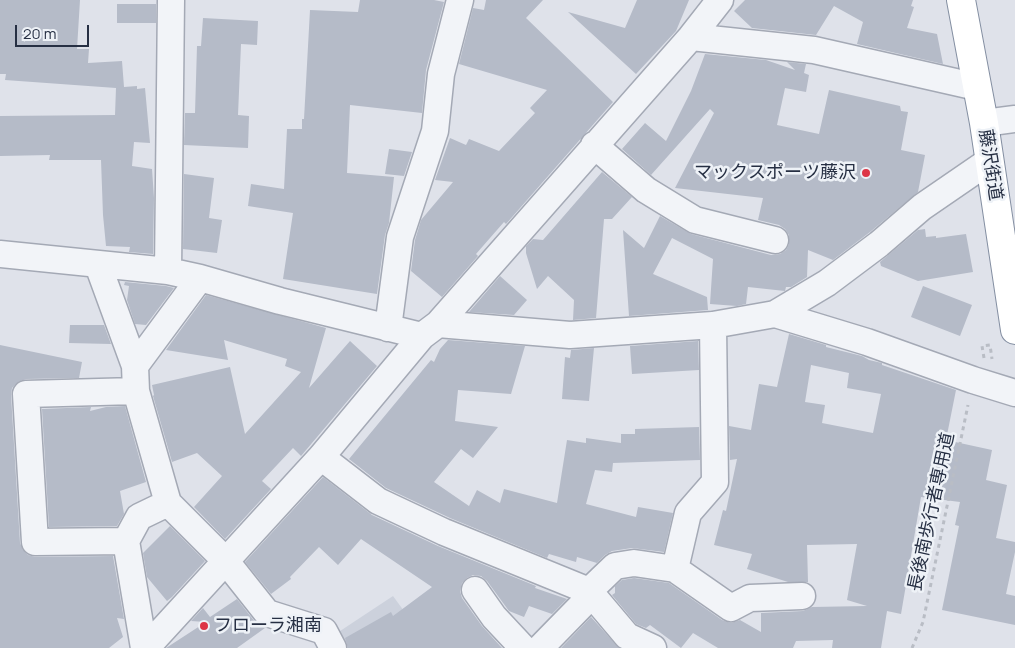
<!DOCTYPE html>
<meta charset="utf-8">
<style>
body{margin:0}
#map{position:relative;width:1015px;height:648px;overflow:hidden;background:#dfe2ea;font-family:Manrope,sans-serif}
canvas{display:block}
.scale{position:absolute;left:15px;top:25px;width:74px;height:22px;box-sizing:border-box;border:2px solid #262f43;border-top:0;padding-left:6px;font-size:15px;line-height:18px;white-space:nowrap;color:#262f43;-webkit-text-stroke:4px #eef2f7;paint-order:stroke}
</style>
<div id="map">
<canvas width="1015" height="648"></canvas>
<div class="scale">20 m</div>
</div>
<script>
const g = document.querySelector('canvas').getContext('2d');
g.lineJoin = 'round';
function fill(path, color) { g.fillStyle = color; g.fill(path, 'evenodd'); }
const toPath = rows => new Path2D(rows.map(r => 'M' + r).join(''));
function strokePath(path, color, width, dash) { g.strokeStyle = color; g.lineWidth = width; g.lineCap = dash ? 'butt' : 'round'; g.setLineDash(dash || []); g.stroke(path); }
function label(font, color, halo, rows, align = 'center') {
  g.font = font + ' Manrope,"Noto Sans JP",sans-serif'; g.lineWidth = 5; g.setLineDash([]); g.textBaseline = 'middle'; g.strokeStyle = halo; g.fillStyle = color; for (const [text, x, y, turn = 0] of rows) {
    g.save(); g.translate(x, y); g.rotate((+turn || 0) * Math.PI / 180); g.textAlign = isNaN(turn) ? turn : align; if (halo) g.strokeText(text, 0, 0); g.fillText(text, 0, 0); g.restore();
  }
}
const built = toPath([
 [393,596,431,648,337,648,331,637]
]);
const building = toPath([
 [0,0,80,0,77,49,89,49,88,63,122,61,124,87,137,86,137,89,145,88,150,143,134,142,132,166,152,169,154,198,153,254,129,252,130,247,106,246,103,215,101,160,49,160,50,155,0,156,0,116,115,115,116,88,5,80,6,74,0,74],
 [360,0,434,0,444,2,426,70,422,113,350,105,347,173,394,177,389,223,385,235,377,294,283,279,293,213,248,206,251,184,284,189,287,129,302,129,302,119,304,119,310,10,358,12],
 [486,0,543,0,526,18,613,102,506,224,504,222,476,254,478,256,442,297,411,271,415,240,421,220,453,182,435,180,450,138,466,145,469,139,499,151,535,113,530,108,547,90,459,64,473,8,484,10],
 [637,0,689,0,676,31,636,74,568,12,625,28],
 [745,0,913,0,911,6,914,7,907,28,937,34,943,64,857,44,863,22,834,6,816,35,752,28,734,11],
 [117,4,156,4,156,23,117,23],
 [203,18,258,21,257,45,241,44,238,115,249,116,248,148,184,145,185,113,195,113,197,46,201,46],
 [705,54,766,60,795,70,787,62,806,64,804,73,809,75,806,92,785,88,777,125,819,134,829,90,900,106,901,111,908,112,901,150,925,155,918,192,870,232,833,260,808,250,807,277,791,287,786,287,785,291,748,287,746,304,737,306,710,304,713,259,672,238,653,274,707,297,708,310,629,316,623,230,644,248,660,216,691,234,771,255,780,254,786,250,789,244,789,235,785,229,779,225,758,220,763,198,675,188,714,113,710,109,651,175,622,149,645,123,666,141,691,91],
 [389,149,412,152,404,176,385,174],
 [602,172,632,197,612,219,604,219,596,318,573,320,574,300,548,276,537,289,526,253,526,246,533,239,543,240],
 [184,174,214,178,209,218,222,220,217,253,183,249],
 [925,229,926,237,936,236,936,238,966,234,973,272,918,281,881,266,880,262,918,230],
 [500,276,527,300,514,315,469,312],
 [125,282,166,286,174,288,146,325,135,324,127,300,129,286,124,285],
 [923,286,972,305,960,336,911,317],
 [206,295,326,328,309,388,350,341,377,366,301,456,293,448,262,481,271,489,225,539,194,507,222,476,197,453,172,462,153,396,154,395,152,385,230,367,245,434,301,372,285,366,287,359,224,340,228,360,166,350],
 [70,325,104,325,111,344,69,343],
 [789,334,826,345,826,347,862,356,869,360,882,363,882,365,956,390,946,440,992,450,986,480,1007,485,996,538,1015,542,1015,552,1006,594,1015,596,1015,625,942,610,959,526,955,525,960,502,921,497,901,614,887,611,881,648,832,648,833,640,796,641,793,648,718,648,693,633,681,648,650,625,646,628,636,624,612,595,615,593,615,586,622,580,634,578,669,583,722,620,731,623,740,620,761,632,761,613,803,611,812,607,867,606,847,600,857,544,807,545,808,582,788,582,747,569,752,554,714,545,723,510,726,511,737,459,730,460,729,426,751,430,759,384,777,387],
 [811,365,849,373,847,388,881,394,873,433,822,423,825,405,805,402],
 [448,340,525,346,511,394,458,390,455,421,498,427,473,458,461,449,434,482,469,506,477,490,500,503,504,489,557,503,567,440,586,443,586,438,621,443,621,434,635,434,635,429,699,427,700,460,613,463,612,472,595,470,586,504,636,517,638,507,673,513,664,552,632,548,612,551,605,555,597,563,577,557,576,562,549,554,547,558,450,518,386,488,349,459,431,360,434,362,440,349],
 [698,341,699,370,632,374,630,346],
 [0,345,82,362,79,378,26,379,18,382,12,388,11,395,20,543,23,550,28,555,35,557,113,556,124,619,117,618,123,637,109,648,0,648],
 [594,348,589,401,562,399,565,357,570,358,571,350],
 [125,406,146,482,120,491,124,514,117,526,49,527,42,409,91,407,90,411,106,407],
 [323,477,372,515,438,546,536,586,535,588,567,599,552,614,529,606,524,617,509,611,487,581,481,576,473,575,467,578,462,583,460,591,462,598,482,626,502,648,348,648,345,638,391,612,393,616,432,587,361,539,338,565,319,547,290,577,291,579,271,594,245,562],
 [170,526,205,561,172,597,167,601,147,577,143,553],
 [237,599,255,622,265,628,237,648,166,648,206,622,191,621,203,608,210,617],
 [591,617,619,648,561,648]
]);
const path = toPath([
 [984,358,982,346,990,345,992,359],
 [912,648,923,622,968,405]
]);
const minor = toPath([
 [691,37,814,50,977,87],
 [984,123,1015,119],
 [594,145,646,190,695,220,775,240],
 [0,254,168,271,200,278,280,301,422,336],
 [98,265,135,366,136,391,168,503,139,517,126,541,144,648],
 [168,271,171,0],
 [775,314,827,283,879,244,922,207,989,161],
 [438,324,570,335,713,325,775,314,867,342,973,380,1015,393],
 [388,328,400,237,435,131,441,74,460,0],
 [135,366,200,278],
 [321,457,378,501,444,532,589,591,627,636,653,648],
 [168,503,225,560,267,613,324,631,333,648],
 [126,541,35,542,26,394,136,391],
 [675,569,688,513,715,482,713,325],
 [475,590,494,617,523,648],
 [146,648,321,457,422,336,438,324,691,37,720,0],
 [540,648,582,605,589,591,615,566,634,563,675,569,731,608,750,598,802,596]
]);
const highway = toPath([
 [961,0,984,123,1015,330]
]);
const markers = [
 [866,173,5,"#dd3546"],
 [204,626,5,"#dd3546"]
];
const streetNames = [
 ["藤沢街道",990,165,81],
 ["長後南歩行者専用道",932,512,-78]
];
const poiNames = [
 ["マックスポーツ藤沢",856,173],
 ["フローラ湘南",214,626,"left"]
];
fill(built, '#ccd1dc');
fill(building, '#b5bbc8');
strokePath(minor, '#a4a9b5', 29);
strokePath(highway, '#848fa2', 30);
strokePath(path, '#b9bdc5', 3, [4, 4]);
strokePath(minor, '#f2f4f8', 26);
strokePath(highway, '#fff', 28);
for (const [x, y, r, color] of markers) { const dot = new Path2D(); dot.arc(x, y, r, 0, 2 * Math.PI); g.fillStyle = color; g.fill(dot); strokePath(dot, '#eef2f7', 2); }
label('18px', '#262f43', '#eef2f7', streetNames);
label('18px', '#262f43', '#eef2f7', poiNames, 'right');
</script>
